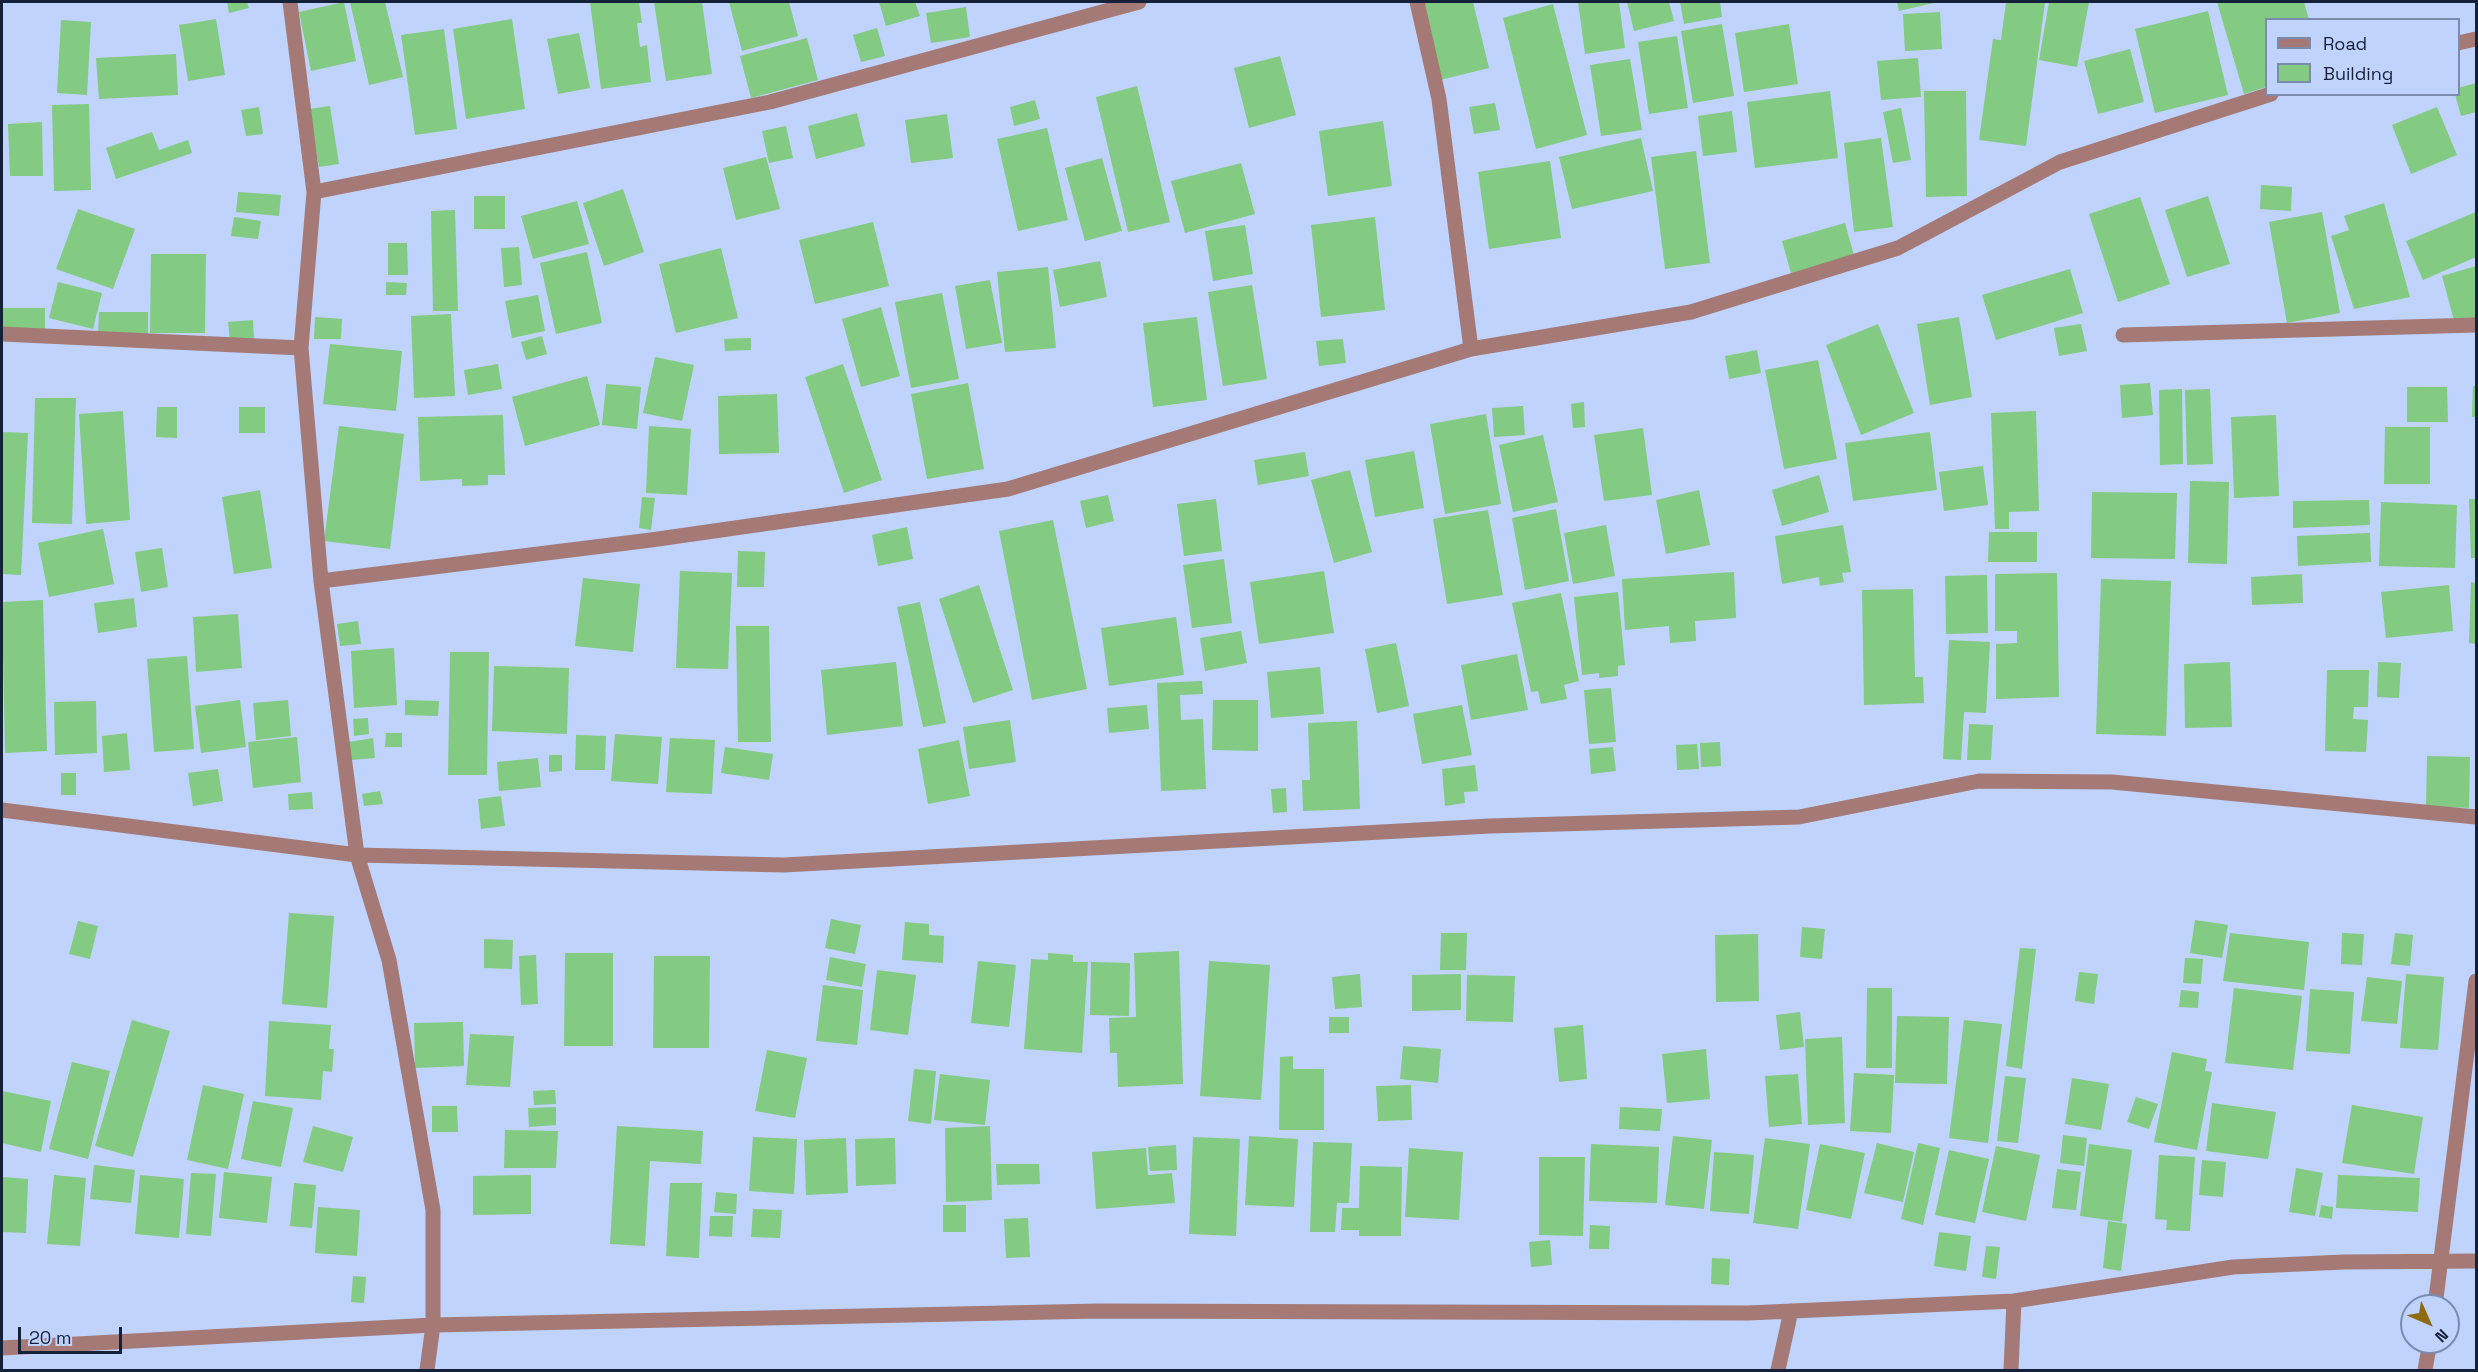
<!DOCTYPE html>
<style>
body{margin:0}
#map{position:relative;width:2478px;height:1372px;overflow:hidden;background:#bfd3fc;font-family:"Space Grotesk",sans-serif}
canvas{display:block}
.frame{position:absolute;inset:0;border:3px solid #152039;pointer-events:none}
.legend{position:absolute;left:2265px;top:18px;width:195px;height:78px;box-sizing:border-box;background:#bfd3fc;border:2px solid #7b8bae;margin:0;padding:8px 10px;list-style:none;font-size:18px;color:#152039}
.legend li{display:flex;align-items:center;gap:12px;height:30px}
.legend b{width:30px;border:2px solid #7b8bae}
.north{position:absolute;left:2400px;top:1294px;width:60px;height:60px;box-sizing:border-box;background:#bfd3fc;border:2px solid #7b8bae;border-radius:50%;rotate:135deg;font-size:16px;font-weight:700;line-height:24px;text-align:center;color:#152039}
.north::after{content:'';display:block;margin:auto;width:21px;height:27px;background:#8f6b10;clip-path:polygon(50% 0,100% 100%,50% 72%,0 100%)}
.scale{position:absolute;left:18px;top:1327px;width:104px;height:27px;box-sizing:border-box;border:3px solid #152039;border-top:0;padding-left:8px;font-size:18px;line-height:21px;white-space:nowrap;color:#152039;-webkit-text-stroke:4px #bfd3fc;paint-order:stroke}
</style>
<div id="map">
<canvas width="2478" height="1372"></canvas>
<div class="frame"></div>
<ul class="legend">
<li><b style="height:8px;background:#a57a76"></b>Road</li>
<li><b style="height:16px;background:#83ca82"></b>Building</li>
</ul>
<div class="north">N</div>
<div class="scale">20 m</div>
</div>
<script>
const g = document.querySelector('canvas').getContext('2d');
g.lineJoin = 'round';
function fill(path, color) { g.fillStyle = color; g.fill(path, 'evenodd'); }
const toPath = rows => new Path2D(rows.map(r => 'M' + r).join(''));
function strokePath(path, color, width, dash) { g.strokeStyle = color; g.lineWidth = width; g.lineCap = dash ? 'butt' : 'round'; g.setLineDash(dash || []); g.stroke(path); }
const building = toPath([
 [227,2,247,2,249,8,229,13],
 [344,2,356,61,311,71,299,12],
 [350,2,385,2,403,77,369,85],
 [590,2,639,2,642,23,637,23,640,47,647,45,651,82,601,89],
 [654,2,702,2,712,74,666,81],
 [729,2,789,2,798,36,742,51],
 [879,2,915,2,920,16,886,26],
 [1420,2,1473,2,1489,68,1440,80],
 [1578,2,1619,2,1625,48,1585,54],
 [1627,2,1669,2,1674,21,1634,31],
 [1680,2,1720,2,1722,17,1684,24],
 [1897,2,1938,2,1899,11],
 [2006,2,2045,2,2026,146,1979,140,1993,39,2001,40],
 [2049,2,2089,2,2077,67,2039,60],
 [2217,2,2304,2,2309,20,2266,20,2266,87,2244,94],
 [1553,4,1587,135,1536,149,1503,18],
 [966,7,970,37,931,43,926,13],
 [2208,11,2228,95,2155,113,2135,29],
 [1940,12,1942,49,1905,51,1903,14],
 [216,19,225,75,188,81,179,25],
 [512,19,525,109,466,119,453,29],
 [61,20,91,22,87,95,57,93],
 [1722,24,1734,96,1693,103,1681,31],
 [1789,24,1798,84,1744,92,1735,33],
 [877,28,885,56,861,62,853,35],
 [444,29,457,129,415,135,401,35],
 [579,33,590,88,558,94,547,39],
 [1677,36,1688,108,1649,114,1638,42],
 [807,38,818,80,751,98,740,56],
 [2130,49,2144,102,2098,114,2084,61],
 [176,54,178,95,99,99,96,58],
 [1280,56,1296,115,1249,128,1234,68],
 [1918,58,1921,97,1881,100,1877,61],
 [1630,59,1642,130,1601,136,1590,65],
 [2476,83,2476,112,2461,116,2455,94,2458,94,2458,88],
 [1137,86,1170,222,1128,232,1096,97],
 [1830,91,1838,158,1755,168,1747,102],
 [1924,91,1966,91,1967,196,1926,197],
 [1035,100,1040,119,1014,126,1010,107],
 [1495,103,1500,130,1474,134,1469,107],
 [89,104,91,190,54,191,52,105],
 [330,106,339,164,319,167,309,109],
 [259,107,263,134,246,136,241,110],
 [2437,107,2457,155,2411,174,2392,125],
 [1901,108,1911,160,1893,163,1883,112],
 [1732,111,1737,152,1703,156,1698,116],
 [857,113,865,146,816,159,808,126],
 [947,114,953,158,911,163,905,120],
 [1383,121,1392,186,1328,196,1319,131],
 [42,122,43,176,10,176,8,124],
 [786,126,793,158,769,163,762,131],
 [1047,128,1068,220,1018,231,997,139],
 [152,132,159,150,188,140,192,153,116,179,106,148],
 [1641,138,1653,191,1572,209,1559,157],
 [1881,138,1893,227,1854,232,1844,143],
 [1696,151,1710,263,1665,269,1651,157],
 [766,157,780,209,736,220,723,168],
 [1102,158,1122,231,1085,241,1065,168],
 [1550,161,1561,238,1489,249,1478,172],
 [1241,163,1255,214,1185,233,1171,181],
 [2261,185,2292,187,2291,211,2260,209],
 [623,189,644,252,604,266,583,203],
 [238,192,281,195,279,216,236,212],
 [474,196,505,196,505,229,474,229],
 [2208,196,2230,264,2187,277,2165,210],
 [2140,197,2170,284,2118,302,2089,214],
 [577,201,589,244,533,259,521,216],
 [2384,203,2410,297,2354,309,2331,236,2349,230,2344,216],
 [78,209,135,229,113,289,56,269],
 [455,210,458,311,433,311,431,211],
 [2322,212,2340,313,2287,323,2269,222],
 [2476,212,2476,257,2423,280,2406,241],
 [234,217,261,221,258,239,231,236],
 [1375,217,1385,310,1321,317,1311,225],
 [873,222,889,286,815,304,799,240],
 [1845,223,1855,259,1792,277,1782,241],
 [1245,225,1253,274,1213,281,1205,231],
 [388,243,407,243,408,275,388,275],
 [519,247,522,285,504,287,501,248],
 [721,248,738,318,676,333,659,264],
 [587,252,602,323,556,334,540,263],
 [151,254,206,254,205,333,150,333],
 [1100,261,1107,297,1060,307,1053,270],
 [2476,266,2476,318,2455,324,2442,276],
 [1048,267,1056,348,1005,352,997,272],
 [2070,269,2083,313,1996,340,1982,295],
 [990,280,1002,343,966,349,955,286],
 [58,282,102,293,93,329,49,318],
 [386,282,407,283,406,295,386,295],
 [1252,285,1267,379,1223,386,1208,292],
 [942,293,959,379,911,388,895,302],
 [538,295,545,331,512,338,505,301],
 [881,307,900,376,861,387,842,319],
 [2,308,45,308,45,330,2,330],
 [99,312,148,312,148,337,98,336],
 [451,314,455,396,414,398,411,316],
 [315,317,342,319,341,339,314,339],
 [1197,317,1207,400,1153,407,1143,323],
 [1959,317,1972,397,1930,405,1917,324],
 [253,320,254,339,230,341,228,322],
 [1878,324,1914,413,1861,435,1826,345],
 [2081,324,2087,351,2059,356,2054,328],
 [542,336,547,354,526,360,521,342],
 [751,338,751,350,725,351,724,339],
 [1343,339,1346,363,1319,366,1316,341],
 [330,344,402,351,396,411,323,404],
 [1757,350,1761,373,1729,379,1725,356],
 [655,357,694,365,682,421,643,413],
 [1818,360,1837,459,1784,469,1765,370],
 [498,364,502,389,468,395,464,370],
 [843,364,882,480,844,493,805,377],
 [587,376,600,425,525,446,512,397],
 [968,383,984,469,927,479,911,394],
 [2150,383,2153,415,2122,418,2120,385],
 [606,384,641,387,637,429,602,425],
 [2473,386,2476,386,2476,417,2472,417],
 [2407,387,2447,387,2448,422,2407,422],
 [2182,389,2183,464,2160,465,2159,390],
 [2210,389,2213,464,2187,465,2185,390],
 [777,394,779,453,719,454,718,396],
 [35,398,76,398,72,524,32,523],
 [1584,402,1585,427,1573,428,1571,404],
 [1523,406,1525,435,1494,437,1492,408],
 [157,407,177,407,177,438,156,437],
 [239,407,265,407,265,433,239,433],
 [123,411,130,520,86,524,79,414],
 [2036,411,2039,511,2009,512,2009,529,1995,529,1991,413],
 [1486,414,1501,504,1445,514,1430,424],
 [503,415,505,475,488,475,488,485,462,486,462,479,420,481,418,417],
 [2276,415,2279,496,2234,498,2231,417],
 [339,426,404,434,390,549,324,541],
 [649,426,691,429,687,495,646,493],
 [2385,427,2430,427,2430,484,2384,484],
 [1643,428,1652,495,1604,501,1594,435],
 [2,432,28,433,21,575,2,574],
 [1930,432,1937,490,1853,501,1845,443],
 [1543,435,1558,502,1513,512,1499,445],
 [1414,451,1424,508,1375,517,1365,460],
 [1305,452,1309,476,1258,485,1254,460],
 [1983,466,1988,505,1944,511,1939,472],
 [1350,470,1372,552,1334,563,1311,480],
 [1819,475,1829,512,1782,526,1772,490],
 [2190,481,2229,482,2227,564,2188,563],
 [260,490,272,568,234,574,222,497],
 [1699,490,1710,545,1666,554,1656,500],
 [2092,492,2177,493,2175,559,2091,558],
 [1108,495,1114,521,1086,528,1080,501],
 [642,497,655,498,651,530,639,528],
 [1216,499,1222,551,1184,556,1177,504],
 [2469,499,2476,499,2476,558,2471,558],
 [2369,500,2370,525,2293,528,2293,501],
 [2381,502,2457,505,2455,568,2379,566],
 [1556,509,1569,581,1525,590,1512,518],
 [1488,510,1503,595,1447,604,1433,519],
 [1053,520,1087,689,1032,700,999,531],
 [1606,525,1615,576,1573,584,1564,533],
 [1843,525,1851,572,1842,573,1844,582,1820,586,1819,577,1782,584,1775,536],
 [907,527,913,559,878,566,872,535],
 [103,529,114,584,49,597,38,543],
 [1989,532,2037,532,2037,562,1988,562],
 [2370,533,2371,562,2298,566,2297,536],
 [162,548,168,587,141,592,135,552],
 [738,551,765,552,764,587,737,587],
 [1224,559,1232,623,1192,628,1183,565],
 [680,571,732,573,728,669,676,668],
 [1324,571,1334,633,1259,644,1250,582],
 [1734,572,1736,618,1695,621,1696,641,1670,643,1669,626,1625,630,1622,579],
 [2057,573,2059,697,1996,699,1996,644,2017,643,2017,631,1995,631,1995,574],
 [2302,574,2303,603,2252,605,2251,577],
 [1987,575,1988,633,1946,634,1945,576],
 [583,578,640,584,633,652,575,646],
 [2101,579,2171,581,2166,736,2096,734],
 [2471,582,2476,583,2476,644,2469,643],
 [979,585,1013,690,973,703,939,599],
 [2449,585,2453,631,2386,638,2381,592],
 [1913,589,1915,677,1923,677,1924,703,1864,705,1862,590],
 [1618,592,1625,665,1618,666,1618,676,1599,678,1599,673,1582,675,1574,597],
 [1561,593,1579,681,1564,685,1567,699,1541,704,1538,691,1531,692,1512,603],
 [134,598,137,627,98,633,94,603],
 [43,600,47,751,5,753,2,602],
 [920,602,946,723,923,727,897,607],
 [238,614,242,668,196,672,193,617],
 [1176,617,1184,675,1109,686,1101,628],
 [358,621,361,644,340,646,337,624],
 [736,626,769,626,771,742,738,742],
 [1241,631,1247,663,1205,671,1200,638],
 [1949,640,1990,642,1986,713,1964,712,1961,760,1943,759],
 [1396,643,1409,706,1377,713,1365,649],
 [394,648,397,705,354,708,351,651],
 [450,652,489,652,487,775,448,775],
 [1517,654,1528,710,1471,720,1461,665],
 [187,656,194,749,154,752,147,659],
 [896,662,903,726,827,735,821,670],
 [2230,662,2232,727,2185,728,2184,664],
 [2378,662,2401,663,2399,698,2377,697],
 [494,666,569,668,567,734,492,731],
 [1320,667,1324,714,1271,718,1267,672],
 [2327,670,2369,670,2368,707,2354,707,2353,719,2368,720,2366,752,2325,751],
 [1202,681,1203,694,1180,695,1181,720,1203,719,1206,789,1161,791,1157,683],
 [1611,688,1616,742,1589,744,1584,690],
 [240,700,246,747,201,753,195,706],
 [288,700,291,736,256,740,253,703],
 [405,700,439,701,438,716,405,715],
 [1213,700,1258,700,1258,751,1212,750],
 [96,701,97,753,55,755,54,702],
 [1147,705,1149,729,1109,733,1107,708],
 [1462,705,1472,755,1422,764,1413,714],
 [368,718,369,734,354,736,353,719],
 [1010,720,1016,762,969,769,963,727],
 [1357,721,1360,809,1303,811,1302,780,1310,780,1308,723],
 [1969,724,1993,725,1991,760,1967,760],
 [127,733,130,770,104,772,102,736],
 [386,733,402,733,402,747,385,747],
 [615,734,662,737,658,784,611,781],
 [576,735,606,736,605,770,575,770],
 [297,737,301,782,253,788,248,742],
 [373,738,375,758,351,760,349,742],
 [670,738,715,740,712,794,666,792],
 [959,740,970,796,928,804,918,749],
 [1720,742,1721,766,1701,767,1700,743],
 [1697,744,1699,769,1677,770,1676,745],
 [725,747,773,754,769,780,721,773],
 [1613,747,1616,771,1591,774,1589,749],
 [549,755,562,755,562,771,549,772],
 [2427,756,2470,757,2469,808,2426,806],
 [538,758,541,787,499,791,497,762],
 [1475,765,1478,791,1464,792,1465,803,1445,806,1442,769],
 [218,769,223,801,193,806,188,773],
 [61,773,76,773,76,795,61,795],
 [1286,788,1287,812,1273,813,1271,789],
 [380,791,383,804,364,806,362,794],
 [312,792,313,809,289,810,288,794],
 [501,796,505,826,481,829,478,799],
 [289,913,334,916,327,1008,282,1004],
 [831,919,861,925,855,954,825,948],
 [2195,920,2228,925,2222,958,2190,953],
 [78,921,98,926,90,959,69,954],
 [905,922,929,924,929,935,944,936,943,963,902,960],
 [1802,927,1825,929,1822,959,1800,957],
 [1441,933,1467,933,1466,970,1440,970],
 [2230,933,2309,942,2304,990,2223,981],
 [2342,933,2364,934,2362,965,2341,964],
 [2395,933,2413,935,2410,966,2391,964],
 [1758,934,1759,1001,1716,1002,1715,935],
 [484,939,513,940,512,969,484,968],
 [2020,948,2036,949,2022,1069,2006,1066],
 [1179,951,1183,1084,1118,1087,1117,1053,1110,1053,1109,1018,1136,1017,1134,953],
 [565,953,613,953,613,1046,564,1046],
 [1048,953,1073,955,1073,962,1088,962,1082,1053,1024,1049,1031,959,1048,960],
 [536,955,538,1004,521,1005,519,956],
 [654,956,710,956,709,1048,653,1048],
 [830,957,866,964,862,987,826,980],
 [2185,958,2203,959,2201,984,2183,983],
 [978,961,1016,965,1009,1027,971,1023],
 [1209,961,1270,965,1261,1100,1200,1096],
 [1091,962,1130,963,1129,1016,1090,1015],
 [877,970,916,975,908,1035,870,1030],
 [2079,972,2098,974,2094,1004,2075,1001],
 [1360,974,1362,1007,1335,1009,1332,977],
 [1461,974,1461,1010,1412,1011,1412,975],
 [2406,974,2444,977,2438,1050,2400,1048],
 [1467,975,1515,976,1513,1022,1466,1021],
 [2367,977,2402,981,2397,1024,2361,1021],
 [823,985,863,990,857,1045,816,1041],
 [1867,988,1892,988,1892,1068,1866,1068],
 [2234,988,2302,996,2293,1070,2225,1063],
 [2310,989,2354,992,2350,1054,2306,1051],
 [2181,990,2199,992,2198,1008,2179,1007],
 [1800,1012,1804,1047,1780,1050,1776,1015],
 [1897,1016,1949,1017,1947,1084,1895,1083],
 [1329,1017,1349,1017,1349,1033,1329,1033],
 [132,1020,170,1031,133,1157,95,1146],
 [1964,1020,2002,1024,1988,1143,1949,1138],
 [269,1021,331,1025,329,1049,334,1049,332,1072,323,1071,321,1100,265,1096],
 [463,1022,464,1066,415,1068,414,1023],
 [1583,1025,1587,1079,1559,1082,1554,1028],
 [470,1034,514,1036,510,1087,466,1085],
 [1842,1037,1845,1123,1808,1125,1805,1039],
 [1403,1046,1441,1049,1438,1083,1400,1079],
 [1706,1049,1710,1099,1667,1103,1662,1054],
 [767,1050,807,1058,795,1118,755,1111],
 [2172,1052,2207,1059,2205,1071,2212,1072,2197,1150,2154,1142],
 [1293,1056,1293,1069,1324,1069,1324,1130,1279,1130,1280,1057],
 [72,1062,110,1071,88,1159,49,1149],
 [914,1069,936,1071,931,1124,908,1121],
 [1854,1073,1894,1075,1891,1133,1850,1131],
 [940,1074,990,1080,985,1125,934,1120],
 [1798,1074,1802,1124,1769,1127,1765,1076],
 [2005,1076,2026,1078,2018,1143,1997,1141],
 [2072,1078,2109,1084,2101,1130,2065,1124],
 [203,1085,244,1094,228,1169,187,1160],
 [1411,1085,1412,1120,1378,1121,1376,1086],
 [555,1090,556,1104,534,1105,533,1091],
 [2,1091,51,1101,41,1152,2,1143],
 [2136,1097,2158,1104,2149,1129,2127,1122],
 [253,1101,293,1108,281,1167,241,1159],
 [2212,1103,2276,1112,2268,1159,2206,1151],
 [2352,1105,2423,1117,2414,1174,2342,1163],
 [432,1106,457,1106,458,1132,432,1132],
 [556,1107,556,1125,529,1127,528,1108],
 [1620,1107,1662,1109,1660,1131,1619,1129],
 [313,1126,353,1137,343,1172,303,1162],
 [617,1126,703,1131,701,1164,650,1161,645,1246,610,1244],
 [990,1126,992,1200,946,1202,945,1128],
 [505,1130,558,1131,556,1168,504,1168],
 [2063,1135,2087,1138,2084,1166,2060,1163],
 [1249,1136,1298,1139,1294,1207,1245,1205],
 [1673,1136,1712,1140,1704,1209,1665,1205],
 [753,1137,797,1139,794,1194,749,1191],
 [1193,1137,1240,1139,1236,1236,1189,1234],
 [846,1138,848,1193,806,1195,804,1140],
 [895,1138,896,1184,856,1186,855,1139],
 [1765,1138,1810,1144,1798,1229,1753,1223],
 [1313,1142,1352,1143,1349,1203,1337,1203,1335,1232,1310,1232],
 [1877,1143,1914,1152,1903,1202,1864,1193],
 [1918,1143,1940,1148,1923,1225,1901,1219],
 [1591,1144,1659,1147,1657,1203,1589,1201],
 [1820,1144,1865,1153,1851,1219,1806,1210],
 [2089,1144,2132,1150,2122,1222,2080,1216],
 [1176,1145,1177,1170,1150,1171,1148,1147],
 [1996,1146,2040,1155,2026,1221,1982,1212],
 [1146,1148,1148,1175,1172,1173,1175,1203,1096,1209,1092,1152],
 [1409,1148,1463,1152,1459,1220,1405,1217],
 [1949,1150,1989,1159,1975,1223,1935,1215],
 [1714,1152,1754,1155,1749,1214,1710,1211],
 [2159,1155,2195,1157,2190,1231,2166,1230,2167,1220,2155,1219],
 [1539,1157,1585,1157,1583,1236,1539,1235],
 [2202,1160,2226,1162,2223,1197,2199,1195],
 [996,1164,1039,1164,1040,1184,997,1185],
 [94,1165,135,1170,131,1203,90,1199],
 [1360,1166,1402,1167,1401,1236,1359,1236,1359,1230,1341,1230,1342,1208,1359,1208],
 [2296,1168,2323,1173,2315,1216,2289,1212],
 [2057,1169,2081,1172,2076,1210,2052,1208],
 [224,1172,272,1177,267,1223,219,1218],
 [191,1173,216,1174,211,1236,186,1234],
 [54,1175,86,1178,80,1246,47,1244],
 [140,1175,184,1179,179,1238,135,1234],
 [531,1175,531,1214,473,1215,473,1176],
 [2338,1175,2420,1178,2418,1212,2336,1208],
 [3,1177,28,1179,26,1233,2,1232],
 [294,1183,316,1185,312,1228,290,1226],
 [670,1183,702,1183,699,1258,666,1256],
 [716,1192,737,1194,736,1214,714,1212],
 [943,1205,966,1205,966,1232,943,1232],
 [2321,1205,2333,1207,2332,1219,2319,1217],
 [318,1207,360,1210,357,1256,315,1253],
 [753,1209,782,1210,780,1238,751,1237],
 [710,1216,733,1216,732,1237,709,1236],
 [1028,1218,1030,1257,1006,1258,1004,1219],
 [2108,1221,2127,1224,2121,1271,2103,1268],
 [1590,1225,1610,1226,1609,1249,1589,1249],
 [1939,1232,1971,1236,1966,1271,1934,1266],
 [1550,1240,1552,1265,1531,1267,1529,1242],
 [1986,1246,2000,1247,1996,1279,1982,1277],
 [1712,1258,1730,1259,1729,1285,1711,1284],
 [353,1276,366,1277,364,1303,351,1302]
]);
const minor = toPath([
 [290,2,314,192,301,348,321,581,357,855,389,960,433,1210,433,1325,427,1370],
 [1417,2,1439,99,1471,349],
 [2458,43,2476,39],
 [314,192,770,102,1139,2],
 [2,334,301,348],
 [2123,335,2476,325],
 [321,581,651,540,1008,489,1471,349,1691,312,1898,248,2060,162,2271,94],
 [2,810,357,855,784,865,1490,826,1799,817,1979,781,2112,782,2476,817],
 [2435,1306,2476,981],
 [2,1348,433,1325,1099,1311,1748,1313,2014,1301,2233,1267,2344,1262,2476,1261],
 [1778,1370,1791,1311],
 [2011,1370,2014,1301],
 [2425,1370,2430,1342]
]);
fill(building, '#83ca82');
strokePath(minor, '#a57a76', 15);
</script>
